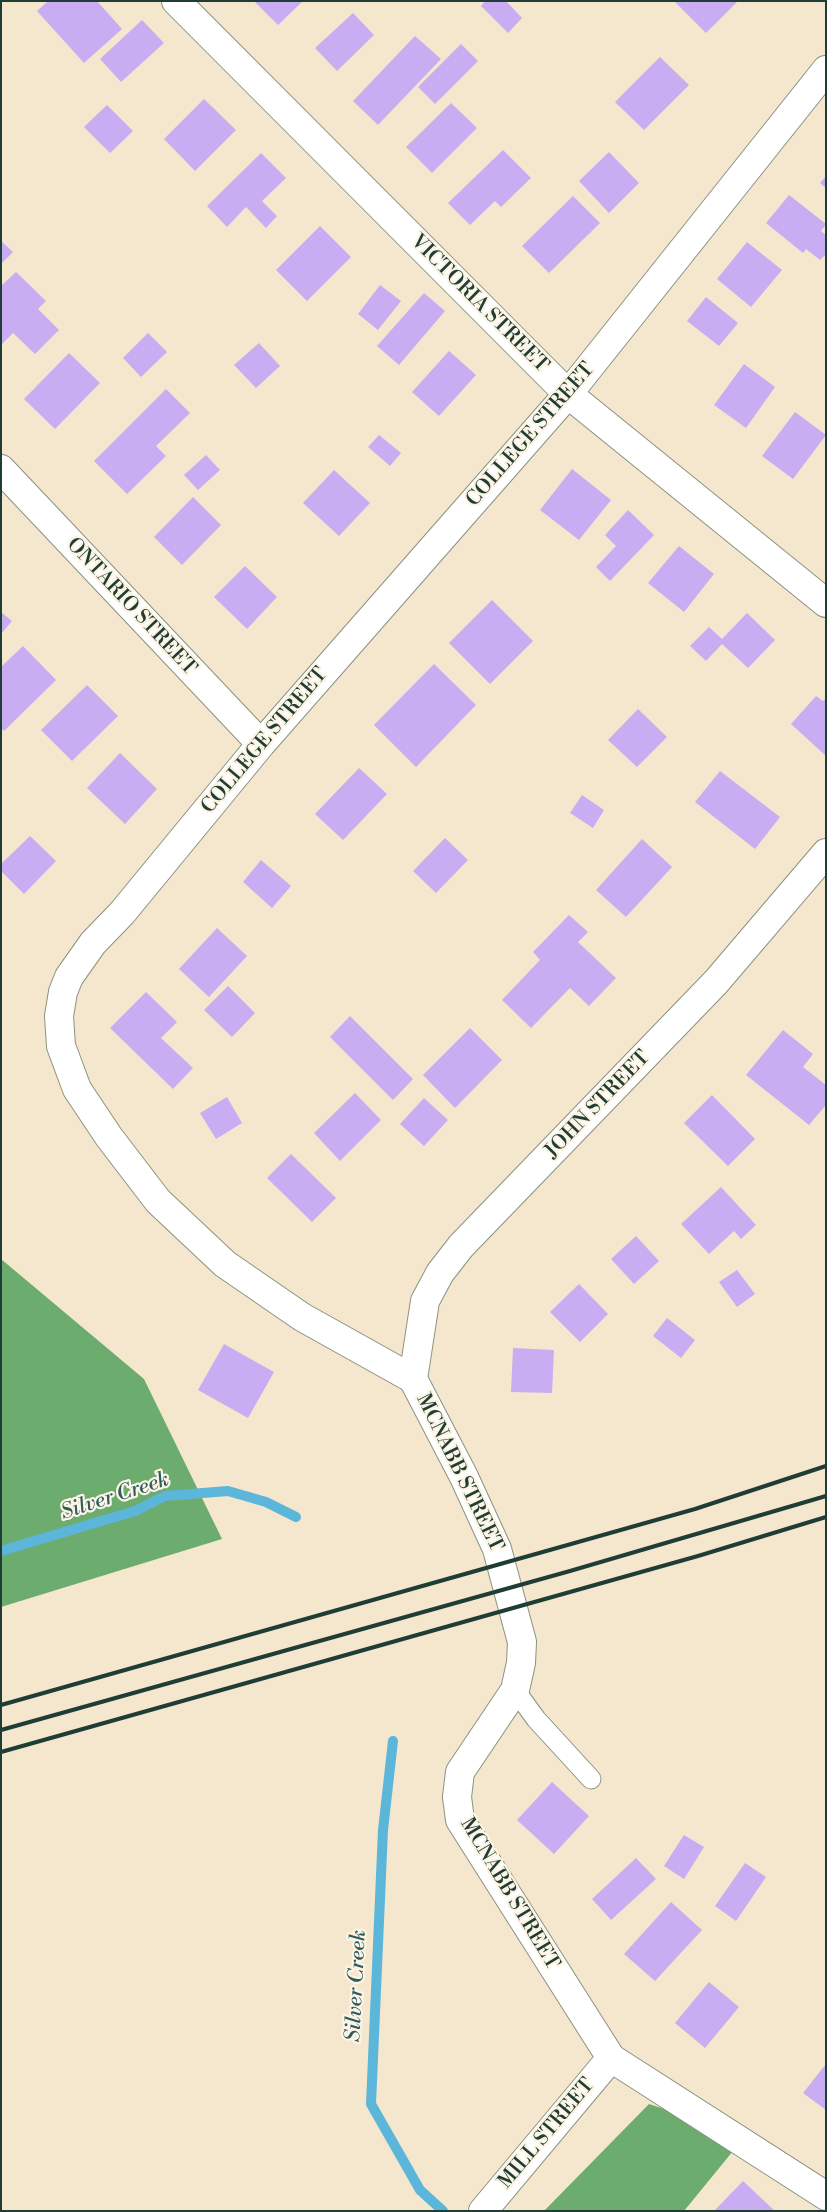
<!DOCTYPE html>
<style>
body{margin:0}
#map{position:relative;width:827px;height:2212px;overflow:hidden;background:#f4e7cd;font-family:"Libre Bodoni",serif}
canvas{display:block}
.frame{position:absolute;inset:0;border:2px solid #1f3d34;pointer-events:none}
</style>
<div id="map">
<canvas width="827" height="2212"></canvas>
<div class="frame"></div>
</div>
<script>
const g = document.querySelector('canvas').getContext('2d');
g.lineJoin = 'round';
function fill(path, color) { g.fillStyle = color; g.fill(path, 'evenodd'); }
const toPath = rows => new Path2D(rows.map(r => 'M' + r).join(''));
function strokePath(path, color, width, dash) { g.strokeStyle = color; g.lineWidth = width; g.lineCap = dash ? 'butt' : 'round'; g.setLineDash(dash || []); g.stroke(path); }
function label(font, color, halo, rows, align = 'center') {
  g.font = font + ' "Libre Bodoni",serif'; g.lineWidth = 4.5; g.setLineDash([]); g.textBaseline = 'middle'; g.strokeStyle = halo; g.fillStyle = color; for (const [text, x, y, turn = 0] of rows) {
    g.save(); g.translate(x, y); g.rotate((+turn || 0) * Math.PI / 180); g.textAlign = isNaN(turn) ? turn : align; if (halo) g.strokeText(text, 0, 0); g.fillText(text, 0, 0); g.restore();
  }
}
const forest = toPath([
 [1,1259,144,1379,222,1539,1,1607],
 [649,2104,682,2115,733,2151,684,2211,544,2211]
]);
const stream = toPath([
 [1,1551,135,1511,165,1496,228,1491,266,1502,296,1517],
 [393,1741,383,1830,371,2104,420,2190,443,2211]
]);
const building = toPath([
 [48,1,97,1,122,29,84,63,37,11],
 [254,1,303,1,278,25],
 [485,1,506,1,522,18,508,33,481,6],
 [674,1,738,1,706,33],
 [353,13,374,35,337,71,315,48],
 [142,20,164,43,121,82,100,59],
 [415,36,441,59,378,125,353,101],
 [461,44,478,61,435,104,418,87],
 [660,57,689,85,644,130,615,102],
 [204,99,236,130,195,171,164,139],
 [451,103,477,128,432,173,406,147],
 [107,105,133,131,110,153,84,127],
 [503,150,531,178,501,207,495,201,470,225,448,203],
 [609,152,639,183,609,213,579,181],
 [261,153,286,178,262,201,277,216,266,228,246,207,227,227,207,206],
 [826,176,826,188,820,183],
 [789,195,826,224,821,231,826,235,826,254,820,260,806,249,803,253,766,223],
 [573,196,600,223,549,273,522,246],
 [320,226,351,257,307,301,276,270],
 [1,241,13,252,1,264],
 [747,242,782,270,751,307,717,279],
 [16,272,46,301,38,309,59,330,35,354,13,333,1,345,1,286],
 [380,285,401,301,378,330,358,314],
 [424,293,445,311,399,365,377,346],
 [706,297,738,323,719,346,687,321],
 [148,333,167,352,141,377,123,358],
 [259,343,280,366,256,388,234,365],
 [449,351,476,375,439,416,412,392],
 [69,353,100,383,55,429,24,399],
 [744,364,775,387,746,428,714,405],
 [166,389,190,413,156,446,166,456,127,494,94,461],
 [795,412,826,435,793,479,762,456],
 [379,435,401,453,390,466,368,447],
 [206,455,220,470,198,490,184,475],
 [572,469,611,500,579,540,540,510],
 [334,470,370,503,339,536,303,503],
 [193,497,221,525,182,565,154,537],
 [628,510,654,535,610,581,596,567,616,546,605,535],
 [679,546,714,574,684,612,648,583],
 [245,566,277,597,247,629,214,597],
 [492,600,533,641,490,684,449,643],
 [1,612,12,621,1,634],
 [747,613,775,640,748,668,722,644,706,661,690,646,709,627,722,639],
 [23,646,56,680,4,731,1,728,1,667],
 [434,664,476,705,416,767,374,725],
 [87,685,118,716,72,761,41,730],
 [816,696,823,701,826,698,826,756,791,724],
 [638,709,667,737,637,767,608,740],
 [120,753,157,789,125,824,87,788],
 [359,768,387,794,343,840,315,814],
 [720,771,780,817,755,849,695,802],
 [582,795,604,810,593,828,570,813],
 [30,836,56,861,24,894,1,871,1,864],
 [445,838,468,860,436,893,413,871],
 [642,839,672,867,626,917,596,890],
 [261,860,291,886,272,908,243,882],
 [569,915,588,932,578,942,616,978,589,1006,570,988,531,1028,502,1000,540,960,533,952],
 [217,928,247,956,209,997,179,969],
 [228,986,255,1013,232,1037,204,1010],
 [146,992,177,1022,161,1038,193,1068,173,1089,110,1028],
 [350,1016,413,1079,393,1100,330,1037],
 [470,1028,502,1060,455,1108,423,1075],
 [783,1030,813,1054,803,1067,826,1085,826,1105,809,1125,746,1075],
 [355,1093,381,1120,340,1161,314,1133],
 [712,1095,755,1139,728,1166,684,1123],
 [227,1097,242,1123,216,1139,200,1113],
 [424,1098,448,1120,424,1146,400,1124],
 [291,1154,336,1198,312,1222,267,1178],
 [721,1187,756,1225,741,1239,734,1231,709,1254,681,1224],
 [636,1236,659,1261,634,1284,611,1259],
 [737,1270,755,1294,737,1307,719,1282],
 [579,1284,608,1314,580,1342,550,1312],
 [667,1318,695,1340,681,1358,653,1336],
 [224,1344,274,1372,248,1418,198,1390],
 [513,1348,554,1350,552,1393,511,1392],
 [552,1782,589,1816,554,1854,517,1820],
 [684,1835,704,1847,684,1879,664,1866],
 [636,1858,656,1879,611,1920,592,1899],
 [745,1863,766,1877,736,1921,715,1906],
 [671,1902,702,1930,655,1981,624,1954],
 [709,1982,739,2007,705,2048,675,2023],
 [826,2064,826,2110,803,2093],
 [743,2181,775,2211,714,2211]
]);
const service = toPath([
 [515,1690,536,1719,591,1779]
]);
const minor = toPath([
 [176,1,568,394,826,603],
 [1,469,261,744],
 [413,1379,302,1317,225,1264,158,1201,109,1137,77,1089,61,1046,59,1016,63,992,69,977,93,943,122,913,261,744,568,394,826,70],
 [611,2058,826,2196]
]);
const tertiary = toPath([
 [483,2211,611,2058,460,1820,457,1797,460,1772,515,1690,521,1663,522,1642,497,1549,464,1477,413,1379,425,1301,440,1273,461,1246,716,982,826,853]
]);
const rail = toPath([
 [1,1705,695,1509,826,1466],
 [1,1730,570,1571,826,1496],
 [1,1752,698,1556,826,1517]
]);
const streetNames = [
 ["VICTORIA STREET",479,304,45],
 ["COLLEGE STREET",531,435,-49],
 ["ONTARIO STREET",131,607,47],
 ["COLLEGE STREET",265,741,-50],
 ["JOHN STREET",598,1105,-46],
 ["MCNABB STREET",459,1473,64],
 ["MCNABB STREET",509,1894,59],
 ["MILL STREET",547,2134,-50]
];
const waterNames = [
 ["Silver Creek",115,1497,-18],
 ["Silver Creek",357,1986,-87]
];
fill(forest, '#6cac6e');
strokePath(stream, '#5cb6da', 10);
fill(building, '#c8adf3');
strokePath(service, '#8a9280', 21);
strokePath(minor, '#8a9280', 30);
strokePath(tertiary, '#8a9280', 30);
strokePath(service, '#fff', 19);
strokePath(minor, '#fff', 28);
strokePath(tertiary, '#fff', 28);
strokePath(rail, '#1f3d34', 4);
label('20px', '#1f3d34', '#fcf5e5', streetNames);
label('italic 21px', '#2e5b5e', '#fcf5e5', waterNames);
</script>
